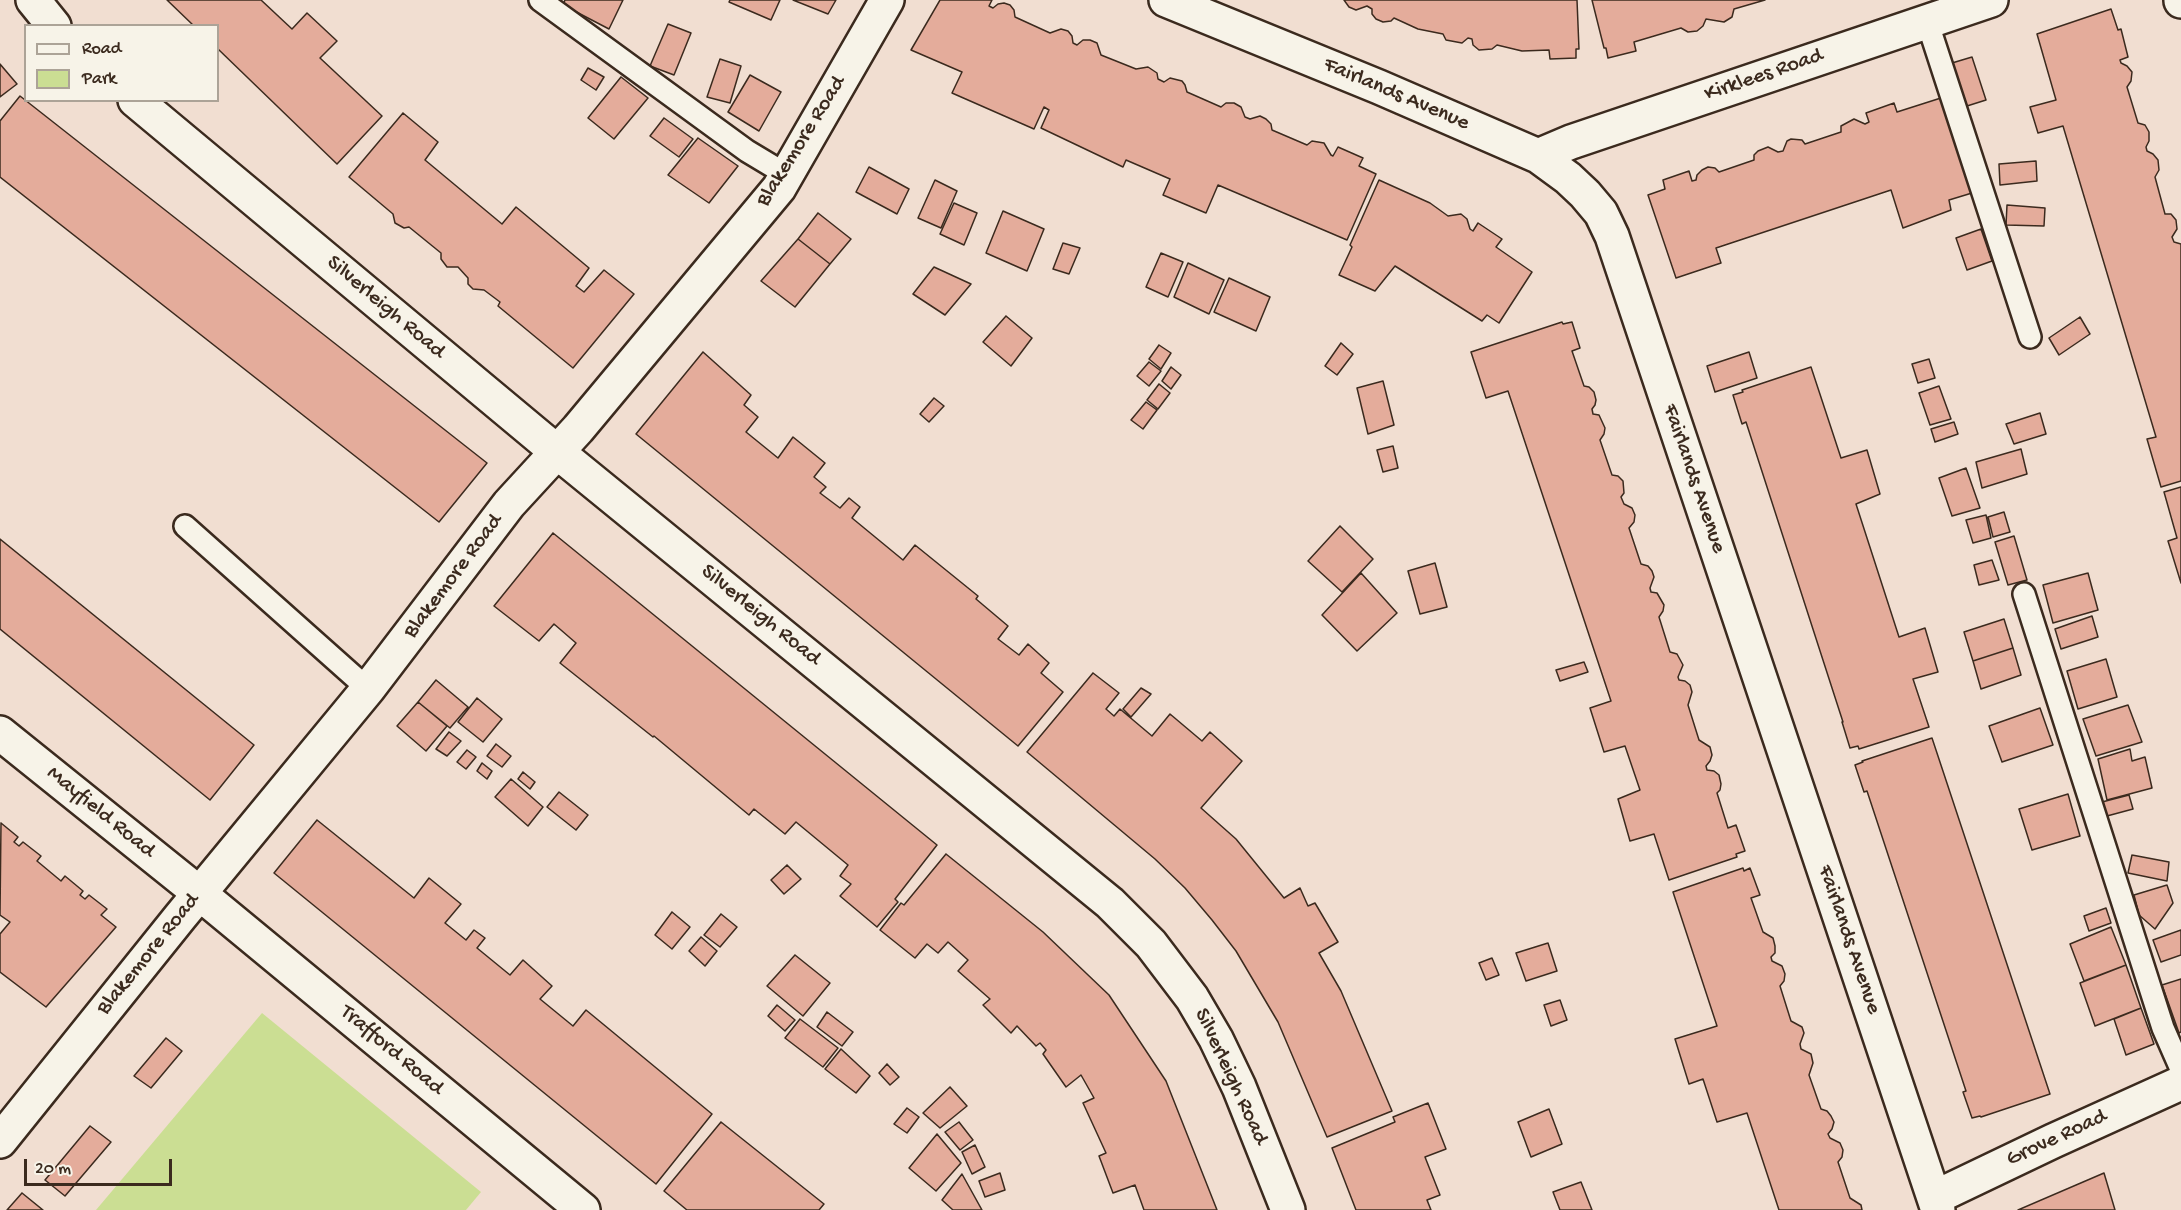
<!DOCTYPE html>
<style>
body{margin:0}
#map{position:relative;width:2181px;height:1210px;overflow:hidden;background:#f1ded1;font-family:"Gochi Hand",sans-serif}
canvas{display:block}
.legend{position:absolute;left:24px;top:24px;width:195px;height:78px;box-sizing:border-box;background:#f7f3e8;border:2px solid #aca397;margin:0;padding:8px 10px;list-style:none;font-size:18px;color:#3b2a1e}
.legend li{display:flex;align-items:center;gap:12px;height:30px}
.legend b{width:30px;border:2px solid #aca397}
.scale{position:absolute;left:24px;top:1159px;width:148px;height:27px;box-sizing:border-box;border:3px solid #3b2a1e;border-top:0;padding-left:8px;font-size:18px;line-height:21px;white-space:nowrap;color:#3b2a1e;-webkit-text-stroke:4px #f7f3e8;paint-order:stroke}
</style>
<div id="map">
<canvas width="2181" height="1210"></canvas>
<ul class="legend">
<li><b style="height:8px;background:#f7f3e8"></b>Road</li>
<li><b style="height:16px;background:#cbde93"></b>Park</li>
</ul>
<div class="scale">20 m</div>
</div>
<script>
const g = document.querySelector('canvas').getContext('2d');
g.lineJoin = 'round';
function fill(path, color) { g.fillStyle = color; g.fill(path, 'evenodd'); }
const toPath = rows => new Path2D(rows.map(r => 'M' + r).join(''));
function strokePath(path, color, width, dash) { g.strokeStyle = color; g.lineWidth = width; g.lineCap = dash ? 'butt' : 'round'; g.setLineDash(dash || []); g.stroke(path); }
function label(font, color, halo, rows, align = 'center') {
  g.font = font + ' "Gochi Hand",sans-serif'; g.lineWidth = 4.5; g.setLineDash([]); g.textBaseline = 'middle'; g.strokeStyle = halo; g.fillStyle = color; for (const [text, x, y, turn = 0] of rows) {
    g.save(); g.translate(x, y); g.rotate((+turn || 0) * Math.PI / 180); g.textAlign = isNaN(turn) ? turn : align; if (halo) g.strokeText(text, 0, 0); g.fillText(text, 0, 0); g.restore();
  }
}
const green = toPath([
 [262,1013,481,1192,466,1210,96,1210]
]);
const building = toPath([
 [167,0,261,0,292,29,307,13,337,41,320,58,382,116,337,164,218,49,218,26,194,26,167,0],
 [565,0,623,0,609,29,563,5,565,0],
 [730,0,780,0,771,20,729,2,730,0],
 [793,0,836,0,828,14,793,0],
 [940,0,992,0,989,6,993,8,998,4,1004,3,1010,5,1014,10,1015,17,1050,33,1061,29,1068,31,1072,36,1073,43,1077,45,1083,40,1090,40,1097,43,1101,55,1136,69,1148,67,1157,73,1158,79,1164,82,1170,78,1182,81,1185,85,1187,92,1221,107,1226,103,1234,103,1241,107,1245,117,1250,119,1260,116,1266,119,1271,124,1272,130,1307,145,1312,141,1324,143,1331,155,1333,156,1338,147,1363,158,1359,166,1376,174,1347,240,1218,185,1206,213,1163,195,1170,179,1126,160,1123,167,1041,128,1049,110,1044,107,1034,129,952,93,962,72,911,50,940,0],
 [1344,0,1577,0,1579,49,1576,49,1576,58,1550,59,1549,50,1522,51,1497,45,1492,49,1479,50,1473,45,1472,39,1468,38,1462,43,1446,40,1443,34,1418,29,1394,18,1391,21,1383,22,1376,19,1372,14,1372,9,1367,6,1356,10,1349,7,1344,0],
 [1592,0,1765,0,1734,9,1732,17,1724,22,1706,19,1703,26,1697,31,1688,32,1681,28,1634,42,1636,51,1608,58,1606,48,1604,48,1592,0],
 [2111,9,2118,30,2121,29,2128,57,2120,60,2121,63,2127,66,2132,72,2131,81,2127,87,2138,123,2145,125,2149,132,2149,141,2146,147,2147,151,2153,154,2158,160,2159,170,2155,177,2165,214,2171,214,2176,220,2177,229,2172,237,2174,242,2181,244,2181,481,2161,487,2147,439,2156,437,2063,126,2038,133,2030,107,2056,100,2037,34,2111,9],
 [668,24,691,33,674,75,650,66,668,24],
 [1972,57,1986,100,1967,106,1952,63,1972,57],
 [720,59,741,66,730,103,707,97,720,59],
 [0,64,17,84,0,97,0,64],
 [588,68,604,77,596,90,581,80,588,68],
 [750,75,781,92,759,131,728,112,750,75],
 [621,77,648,98,614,139,588,118,621,77],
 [20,96,487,463,439,522,0,177,0,121,20,96],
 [1944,97,1972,193,1949,200,1951,210,1903,228,1891,190,1716,248,1721,263,1676,278,1648,195,1665,189,1663,180,1689,171,1692,181,1696,180,1697,175,1702,170,1708,167,1715,168,1719,172,1754,160,1754,155,1758,151,1768,147,1778,152,1783,151,1787,141,1791,139,1802,140,1805,144,1841,132,1841,126,1854,119,1865,124,1869,122,1866,113,1894,103,1897,112,1944,97],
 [403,113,438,142,425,160,502,224,516,207,589,268,576,286,584,292,604,270,634,294,573,368,498,306,500,302,484,290,473,289,468,284,468,278,458,267,447,267,441,259,441,253,409,227,404,228,395,223,393,214,349,177,403,113],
 [664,118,693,139,679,157,650,136,664,118],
 [698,138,738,166,709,203,668,175,698,138],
 [2036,161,2037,181,2000,185,1999,164,2036,161],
 [869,167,909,189,897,214,856,192,869,167],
 [935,180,957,191,941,228,918,218,935,180],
 [1379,180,1430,203,1448,216,1461,214,1467,219,1470,229,1473,231,1478,223,1502,239,1496,247,1532,272,1499,323,1487,315,1482,321,1395,266,1375,291,1339,275,1352,247,1350,245,1379,180],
 [954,203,977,213,964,245,940,234,954,203],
 [2007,205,2045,208,2044,226,2006,225,2007,205],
 [1003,211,1044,229,1027,271,986,253,1003,211],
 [818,213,851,239,830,264,798,239,818,213],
 [1981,229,1992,261,1967,270,1956,238,1981,229],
 [798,239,830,264,795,307,761,281,798,239],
 [1063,243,1080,248,1069,274,1053,269,1063,243],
 [1161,253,1183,262,1168,297,1146,287,1161,253],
 [1188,263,1224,280,1209,314,1174,297,1188,263],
 [934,267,971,284,945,315,913,294,934,267],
 [1229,278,1270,297,1256,331,1214,312,1229,278],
 [1006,316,1032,338,1011,366,983,342,1006,316],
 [2080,317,2090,334,2059,355,2049,338,2080,317],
 [1562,322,1563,324,1572,322,1580,348,1572,351,1584,386,1589,387,1594,392,1596,400,1595,405,1592,409,1593,414,1599,415,1605,428,1604,434,1600,440,1612,475,1618,476,1623,481,1624,493,1621,497,1624,504,1632,508,1635,515,1634,522,1629,528,1641,564,1648,566,1652,571,1654,577,1650,588,1651,592,1657,593,1664,605,1663,611,1659,617,1670,652,1677,654,1683,665,1678,677,1679,680,1685,681,1690,685,1692,692,1688,705,1699,740,1710,747,1712,755,1710,761,1706,766,1707,770,1714,771,1719,775,1721,784,1720,790,1717,793,1728,828,1736,825,1745,851,1736,854,1737,857,1669,880,1654,834,1630,841,1618,799,1640,790,1625,746,1604,752,1590,708,1611,701,1508,391,1486,398,1471,352,1562,322],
 [1341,343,1353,354,1337,375,1325,366,1341,343],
 [1159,345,1171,353,1161,369,1149,359,1159,345],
 [703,352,751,395,744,405,758,417,746,432,778,458,793,437,825,463,814,477,826,487,820,493,840,508,849,498,860,507,852,518,903,560,915,545,978,596,976,599,1008,626,998,639,1019,655,1028,644,1049,663,1041,673,1063,692,1018,746,636,434,703,352],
 [1749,352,1757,378,1715,392,1707,366,1749,352],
 [1929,359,1935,378,1918,383,1912,364,1929,359],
 [1149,362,1161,371,1149,386,1137,376,1149,362],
 [1171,367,1181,375,1171,389,1162,381,1171,367],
 [1811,367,1841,458,1867,450,1880,494,1856,504,1899,637,1925,628,1938,672,1913,679,1929,727,1859,749,1858,746,1850,748,1842,722,1843,722,1746,422,1742,424,1733,395,1743,392,1742,390,1811,367],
 [1383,381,1394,425,1368,434,1357,388,1383,381],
 [1159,384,1170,393,1158,409,1147,400,1159,384],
 [1939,386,1951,419,1930,425,1919,393,1939,386],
 [934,398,944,406,929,422,920,414,934,398],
 [1146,402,1157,410,1143,429,1131,420,1146,402],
 [2040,413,2046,434,2014,444,2006,424,2040,413],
 [1954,422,1958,434,1935,442,1931,429,1954,422],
 [1393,446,1398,468,1383,472,1377,450,1393,446],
 [2021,449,2027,474,1982,488,1976,462,2021,449],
 [1966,468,1980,508,1952,516,1939,478,1966,468],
 [2181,487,2181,583,2168,541,2177,538,2164,492,2181,487],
 [2004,512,2010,532,1993,537,1988,517,2004,512],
 [1986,515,1991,538,1973,543,1966,520,1986,515],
 [1340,526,1373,559,1342,592,1308,561,1340,526],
 [553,533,937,845,895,899,898,902,877,927,840,896,851,884,840,876,848,865,796,822,785,834,754,809,749,815,654,736,653,737,560,663,576,643,554,624,539,641,494,606,553,533],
 [2014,536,2027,580,2008,585,1995,542,2014,536],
 [0,539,254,745,210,800,0,629,0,539],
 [1992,560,1999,580,1979,585,1974,565,1992,560],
 [1435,563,1447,607,1420,614,1408,571,1435,563],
 [1361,573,1397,613,1357,651,1322,615,1361,573],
 [2088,573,2098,610,2053,623,2043,585,2088,573],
 [2092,616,2098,637,2061,649,2055,629,2092,616],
 [2004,619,2013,648,1973,661,1964,632,2004,619],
 [2013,648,2021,675,1981,689,1973,661,2013,648],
 [2106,659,2117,697,2078,709,2067,671,2106,659],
 [1584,662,1588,672,1560,681,1556,670,1584,662],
 [1093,673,1119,693,1106,709,1114,716,1120,709,1152,736,1170,714,1202,741,1210,732,1242,761,1201,808,1236,839,1284,898,1300,888,1308,906,1315,903,1338,942,1319,953,1341,991,1392,1111,1327,1137,1278,1022,1236,951,1212,920,1185,888,1155,859,1027,752,1093,673],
 [436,680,468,707,450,728,418,702,436,680],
 [1141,688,1151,694,1131,717,1123,709,1141,688],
 [477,698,502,719,483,742,458,722,477,698],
 [418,702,447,726,426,751,397,726,418,702],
 [2128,705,2142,742,2096,756,2083,719,2128,705],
 [2040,708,2053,745,2002,762,1989,726,2040,708],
 [449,732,461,741,447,756,436,749,449,732],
 [1932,738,2050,1094,1981,1117,1980,1116,1972,1118,1963,1092,1966,1091,1867,791,1864,792,1855,765,1863,762,1862,761,1932,738],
 [496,744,511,756,502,767,487,756,496,744],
 [2130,749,2132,761,2145,757,2152,788,2107,800,2098,759,2130,749],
 [467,750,476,757,466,769,457,762,467,750],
 [482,763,492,771,487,779,477,771,482,763],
 [523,772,535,782,530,789,518,779,523,772],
 [511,779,543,807,528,826,495,797,511,779],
 [559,792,588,815,576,830,547,807,559,792],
 [2068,794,2080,836,2032,850,2019,809,2068,794],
 [2129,795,2133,809,2107,816,2102,802,2129,795],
 [317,820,414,898,429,878,461,904,445,923,466,940,474,930,485,938,477,948,510,975,523,960,552,986,540,999,573,1026,586,1010,712,1114,656,1184,274,873,317,820],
 [1,823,18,837,14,842,19,846,23,842,41,856,37,861,61,881,65,876,83,891,80,895,85,899,89,895,107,909,101,915,116,927,46,1007,0,972,0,934,10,922,0,915,1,823],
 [946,854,1043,932,1109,995,1166,1081,1217,1210,1144,1210,1135,1185,1113,1193,1099,1156,1106,1153,1083,1103,1094,1098,1081,1075,1066,1087,1043,1054,1046,1050,1040,1043,1036,1046,1017,1026,1011,1033,983,1005,990,999,958,971,968,960,948,942,938,953,927,944,915,958,880,930,901,903,904,905,946,854],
 [2132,855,2169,862,2167,881,2128,873,2132,855],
 [787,865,801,879,784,894,771,880,787,865],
 [1743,868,1744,871,1750,868,1760,895,1751,898,1763,932,1773,938,1775,946,1775,953,1771,957,1772,961,1782,966,1785,974,1784,981,1780,986,1791,1021,1802,1027,1804,1033,1800,1044,1801,1049,1811,1054,1813,1063,1809,1075,1821,1109,1827,1111,1831,1116,1834,1122,1832,1129,1828,1134,1830,1138,1840,1143,1843,1150,1842,1157,1838,1162,1850,1198,1861,1205,1862,1210,1779,1210,1747,1113,1717,1122,1703,1079,1689,1084,1675,1039,1717,1026,1673,892,1743,868],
 [2167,885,2173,903,2155,929,2139,915,2134,895,2167,885],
 [2106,908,2111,923,2089,931,2084,916,2106,908],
 [672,912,690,927,672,949,655,935,672,912],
 [721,914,737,927,720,947,704,935,721,914],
 [2111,927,2126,965,2084,981,2070,944,2111,927],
 [2181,930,2181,955,2161,962,2153,940,2181,930],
 [701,937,717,951,705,966,689,951,701,937],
 [1548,943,1557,971,1526,981,1516,953,1548,943],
 [795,955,830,983,803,1016,767,986,795,955],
 [1492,958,1499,975,1486,980,1479,963,1492,958],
 [2126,965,2141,1008,2095,1026,2080,983,2126,965],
 [2181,979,2181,1032,2179,1033,2162,985,2181,979],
 [1560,1000,1567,1020,1551,1026,1544,1005,1560,1000],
 [777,1005,795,1020,785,1031,768,1016,777,1005],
 [2141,1008,2154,1044,2126,1055,2114,1019,2141,1008],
 [827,1012,853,1032,842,1046,817,1027,827,1012],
 [800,1019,838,1048,823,1067,785,1038,800,1019],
 [166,1038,182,1051,151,1088,134,1076,166,1038],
 [841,1049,870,1076,856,1093,825,1069,841,1049],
 [887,1064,899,1077,890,1085,879,1073,887,1064],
 [950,1087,967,1106,940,1128,923,1113,950,1087],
 [1428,1103,1446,1149,1425,1157,1440,1195,1427,1200,1431,1210,1356,1210,1332,1148,1395,1122,1393,1117,1428,1103],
 [907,1108,919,1117,907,1133,894,1124,907,1108],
 [1549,1109,1562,1144,1531,1157,1518,1122,1549,1109],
 [721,1122,824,1204,819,1210,687,1210,664,1191,721,1122],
 [959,1122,973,1140,960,1150,945,1132,959,1122],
 [90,1126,111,1142,65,1196,45,1180,90,1126],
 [937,1134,961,1163,936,1191,909,1168,937,1134],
 [975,1145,985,1167,972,1174,962,1152,975,1145],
 [1000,1173,1005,1190,985,1197,979,1181,1000,1173],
 [2104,1173,2115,1210,2018,1210,2104,1173],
 [962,1174,982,1210,953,1210,942,1200,962,1174],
 [1581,1182,1592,1210,1560,1210,1553,1192,1581,1182],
 [22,1193,43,1210,7,1210,22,1193]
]);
const lane = toPath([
 [540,0,747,151,787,175],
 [1927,21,2030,337],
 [185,526,368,689],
 [2024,594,2163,1028,2181,1069]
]);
const street = toPath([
 [33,0,54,26],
 [1166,0,1379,87,1538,156,1568,178,1585,194,1601,213,1612,236,1938,1210],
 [2181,0,2181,1],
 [135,100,556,451,1110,903,1151,944,1192,998,1216,1039,1239,1087,1288,1210],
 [1538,156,1571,142,1991,0],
 [0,733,199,893,583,1210],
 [0,1141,180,917,368,689,509,504,578,429,779,188,887,0],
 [1934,1198,2053,1141,2181,1083]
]);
const streetNames = [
 ["Kirklees Road",1764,76,-19],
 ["Fairlands Avenue",1396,95,23],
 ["Blakemore Road",802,142,-58],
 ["Silverleigh Road",385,308,40],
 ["Fairlands Avenue",1693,479,71],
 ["Blakemore Road",454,577,-53],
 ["Silverleigh Road",760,616,39],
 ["Mayfield Road",100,813,39],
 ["Fairlands Avenue",1848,940,71],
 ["Blakemore Road",149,955,-51],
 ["Trafford Road",391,1051,40],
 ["Silverleigh Road",1230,1077,65],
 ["Grove Road",2057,1139,-25]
];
fill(green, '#cbde93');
fill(building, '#e4ac9b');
strokePath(building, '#3b2a1e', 1.5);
strokePath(lane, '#3b2a1e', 26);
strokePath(street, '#3b2a1e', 38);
strokePath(lane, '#f7f3e8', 21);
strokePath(street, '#f7f3e8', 33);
label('22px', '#3b2a1e', '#f7f3e8', streetNames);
</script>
